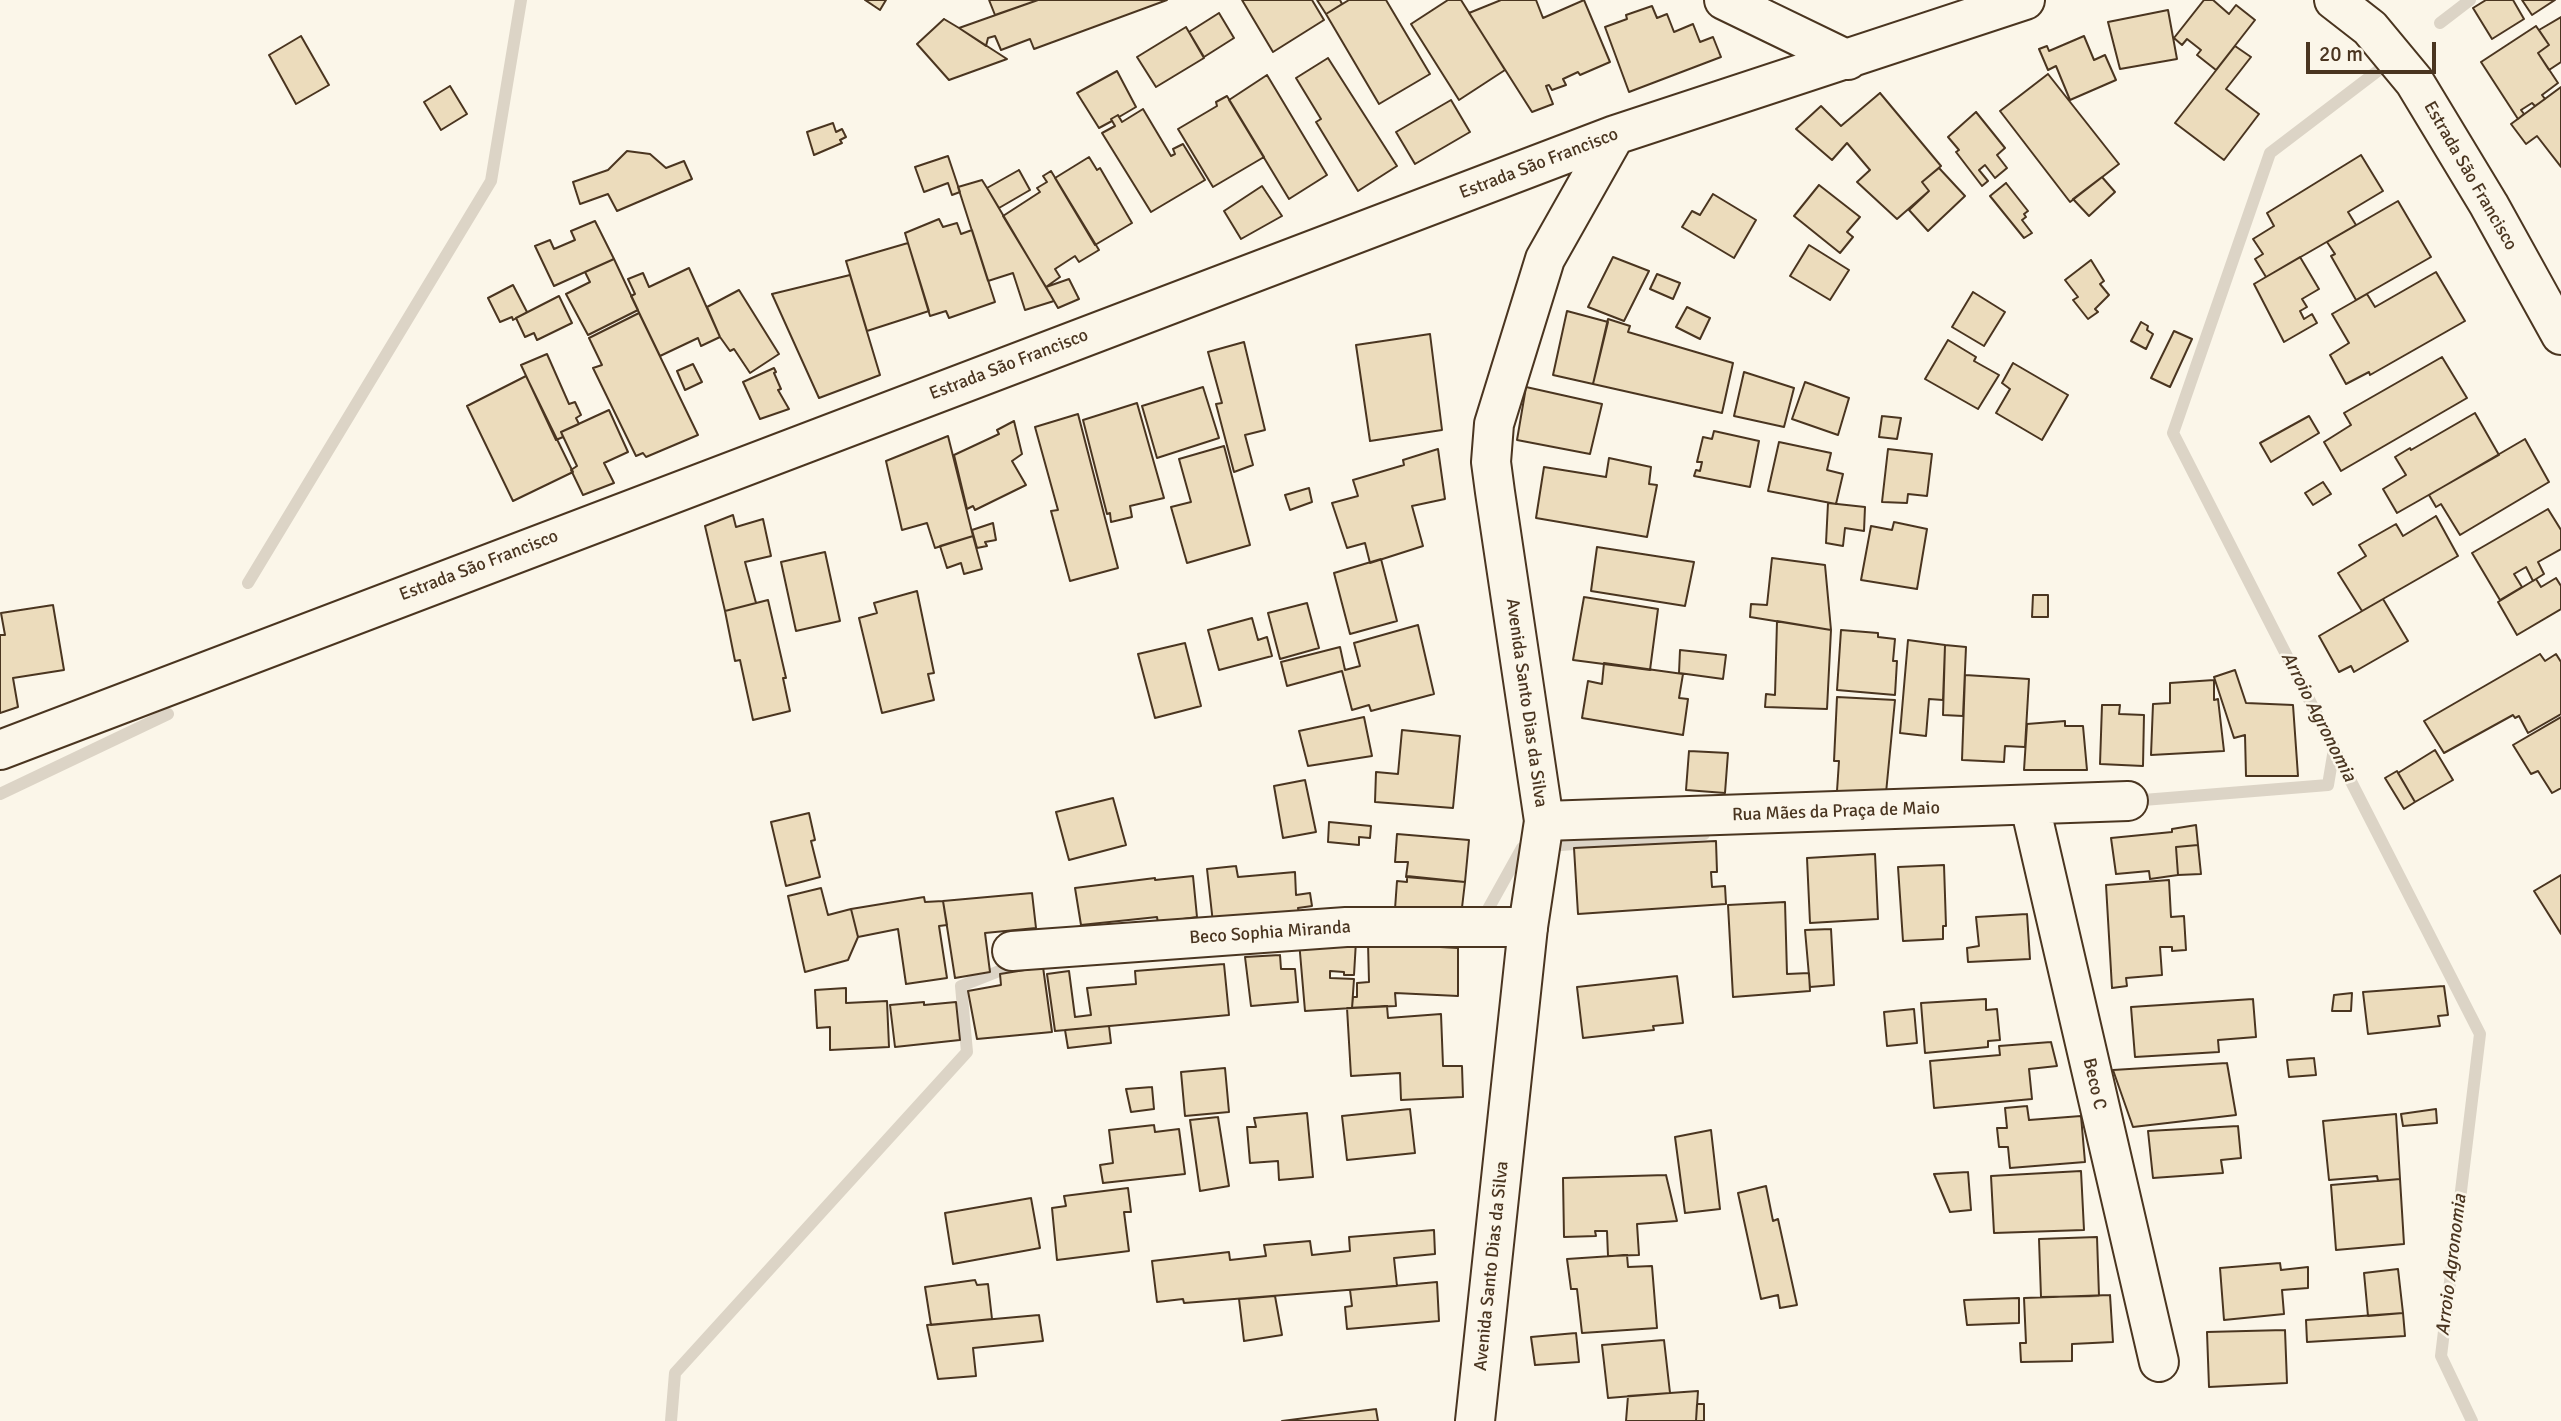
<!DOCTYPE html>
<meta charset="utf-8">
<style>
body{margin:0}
#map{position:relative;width:2561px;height:1421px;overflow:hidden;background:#fbf6e9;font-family:Signika,sans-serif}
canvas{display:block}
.scale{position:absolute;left:2306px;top:42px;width:130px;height:32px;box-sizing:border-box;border:4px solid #4a3520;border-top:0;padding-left:9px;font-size:21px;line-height:24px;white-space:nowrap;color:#4a3520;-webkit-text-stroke:5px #fbf6e9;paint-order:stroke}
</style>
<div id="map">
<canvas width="2561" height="1421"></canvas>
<div class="scale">20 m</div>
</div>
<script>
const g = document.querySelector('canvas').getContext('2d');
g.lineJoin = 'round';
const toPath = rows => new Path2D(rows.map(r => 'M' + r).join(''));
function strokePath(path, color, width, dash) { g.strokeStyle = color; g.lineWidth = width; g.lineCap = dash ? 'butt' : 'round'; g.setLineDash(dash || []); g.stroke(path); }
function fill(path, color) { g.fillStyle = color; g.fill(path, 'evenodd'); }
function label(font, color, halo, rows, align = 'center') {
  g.font = font + ' Signika,sans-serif'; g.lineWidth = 5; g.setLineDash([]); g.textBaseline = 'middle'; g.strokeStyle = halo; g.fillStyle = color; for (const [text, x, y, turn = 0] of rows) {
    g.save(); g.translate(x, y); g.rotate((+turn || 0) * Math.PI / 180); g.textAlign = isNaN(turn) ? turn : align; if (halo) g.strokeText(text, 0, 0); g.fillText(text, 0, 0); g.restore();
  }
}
const stream = toPath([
 [2440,23,2470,0],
 [2379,70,2270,153,2173,433,2480,1034,2441,1356,2472,1421],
 [248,583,491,181,521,0],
 [0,794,168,714],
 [2131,801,2328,785,2334,749],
 [1482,920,1522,848,1704,834],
 [671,1421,675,1373,967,1052,961,986,1012,966,1022,965]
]);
const building = toPath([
 [865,0,886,0,880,10,865,0],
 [989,0,1038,0,995,15,989,0],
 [1038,0,1167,0,1034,49,1030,39,1001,50,995,36,988,38,986,46,959,28,1038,0],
 [1242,0,1312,0,1324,20,1273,52,1242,0],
 [1317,0,1340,0,1342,4,1326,14,1317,0],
 [1349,0,1386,0,1430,74,1379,104,1326,14,1349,0],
 [1448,0,1461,0,1505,70,1459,100,1411,24,1448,0],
 [1501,0,1536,0,1543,18,1584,0,1610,62,1580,75,1578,72,1563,79,1566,85,1552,90,1549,85,1546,86,1553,104,1532,112,1469,13,1501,0],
 [2204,0,2213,0,2229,14,2236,5,2255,20,2216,70,2197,55,2201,50,2187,39,2182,45,2174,38,2204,0],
 [2486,0,2513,0,2524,19,2492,39,2473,8,2486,0],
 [2522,0,2555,0,2532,15,2522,0],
 [1652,6,1657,18,1667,14,1674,32,1693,24,1700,42,1713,37,1721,57,1629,92,1605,27,1627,19,1626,15,1652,6],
 [2168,10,2177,59,2120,69,2108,22,2168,10],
 [1219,13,1234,38,1204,57,1189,32,1219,13],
 [2561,17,2561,62,2549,70,2538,53,2549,45,2539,30,2561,17],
 [944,19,959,28,1007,59,949,80,917,44,944,19],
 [2536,26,2549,45,2538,53,2558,83,2542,95,2545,99,2535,106,2532,103,2521,110,2524,114,2518,119,2481,62,2536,26],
 [1186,27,1204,58,1156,87,1137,57,1186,27],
 [301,36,329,85,296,104,269,55,301,36],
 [2084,36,2094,60,2105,55,2116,80,2070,100,2056,66,2048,70,2039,49,2047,46,2049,51,2084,36],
 [2235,46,2251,57,2226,89,2259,114,2224,160,2175,123,2235,46],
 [1328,58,1397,166,1358,191,1316,122,1321,119,1296,78,1328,58],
 [1117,71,1136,107,1119,117,1118,115,1111,119,1112,121,1099,128,1077,93,1117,71],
 [2048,74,2119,164,2070,202,2000,111,2048,74],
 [1267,75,1327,175,1289,199,1229,100,1267,75],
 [450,86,467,114,441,130,424,102,450,86],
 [2561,87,2561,167,2537,136,2526,144,2511,124,2561,87],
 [1880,93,1941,166,1922,182,1929,191,1897,219,1857,182,1870,170,1847,143,1832,160,1796,129,1821,106,1841,126,1880,93],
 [1227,96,1264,157,1213,187,1178,129,1217,106,1216,102,1227,96],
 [1451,100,1470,132,1415,164,1396,132,1451,100],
 [1143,109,1171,156,1175,154,1173,149,1183,144,1205,180,1151,212,1102,133,1115,126,1111,119,1118,115,1122,122,1143,109],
 [1976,112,2005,148,1997,155,2007,168,1995,178,1985,165,1979,170,1988,181,1982,186,1956,152,1959,150,1948,137,1976,112],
 [833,123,836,132,842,129,846,137,840,140,842,143,814,155,807,132,833,123],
 [627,151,650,154,666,168,684,161,692,179,617,211,608,194,580,204,573,182,608,170,627,151],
 [2361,155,2383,191,2348,212,2356,225,2266,277,2255,259,2263,254,2253,239,2274,226,2267,213,2361,155],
 [948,156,960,192,952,195,948,183,924,192,915,167,948,156],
 [1089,157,1097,170,1100,168,1132,223,1095,245,1055,178,1089,157],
 [1939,168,1965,196,1928,231,1909,210,1929,191,1922,182,1939,168],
 [1019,170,1030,190,999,208,987,188,1019,170],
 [1051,171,1099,250,1079,262,1075,256,1055,269,1060,277,1046,287,1003,216,1040,192,1037,188,1047,182,1043,176,1051,171],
 [2102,177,2115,192,2089,216,2073,199,2102,177],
 [982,180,987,188,1054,301,1025,310,1013,273,988,281,958,187,982,180],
 [2006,183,2028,211,2024,214,2026,217,2022,220,2032,233,2024,238,1990,196,2006,183],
 [1819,185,1860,217,1847,232,1853,237,1840,253,1794,216,1819,185],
 [1262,186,1282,216,1241,239,1224,211,1262,186],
 [1713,194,1756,220,1734,258,1682,227,1692,211,1700,215,1713,194],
 [2398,201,2431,257,2356,300,2331,256,2335,254,2327,242,2398,201],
 [939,219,943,227,957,223,961,234,972,230,995,302,949,318,946,311,930,316,905,233,939,219],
 [595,221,614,259,554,286,535,246,550,240,554,249,575,240,571,231,595,221],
 [908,243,929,311,867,331,846,261,908,243],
 [1809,245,1849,270,1830,300,1790,276,1809,245],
 [1613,257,1649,271,1624,321,1588,307,1613,257],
 [2300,257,2319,289,2302,299,2307,307,2300,311,2304,319,2312,314,2317,323,2284,342,2254,284,2300,257],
 [614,259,638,310,588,335,566,294,590,282,585,272,614,259],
 [2091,260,2104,281,2100,284,2109,295,2095,309,2098,312,2088,319,2073,300,2078,297,2065,280,2091,260],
 [689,268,720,337,701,346,698,338,660,356,631,296,635,294,628,279,643,273,649,287,689,268],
 [2436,272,2465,321,2370,375,2369,372,2346,384,2330,355,2349,343,2332,314,2367,294,2375,307,2436,272],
 [1657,274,1680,283,1673,299,1650,289,1657,274],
 [850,275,880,375,819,398,772,294,850,275],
 [1069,279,1079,299,1058,308,1046,287,1069,279],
 [513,285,527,312,513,320,512,317,500,322,488,298,513,285],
 [739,290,779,354,750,373,734,349,730,351,720,337,707,307,739,290],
 [1973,292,2005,312,1984,346,1952,327,1973,292],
 [559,296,572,323,537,340,534,333,525,337,516,318,559,296],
 [1687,307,1710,318,1700,339,1676,327,1687,307],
 [1567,311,1608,322,1593,384,1553,375,1567,311],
 [639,313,698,435,646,457,643,453,636,456,593,368,602,365,589,338,639,313],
 [1608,319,1630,326,1628,332,1733,363,1722,413,1593,384,1608,319],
 [2141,322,2148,326,2147,330,2153,334,2146,349,2131,341,2141,322],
 [2174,331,2192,339,2170,387,2151,378,2174,331],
 [1430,334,1442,430,1370,441,1356,345,1430,334],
 [1948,340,1976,357,1974,361,1999,375,1978,409,1925,379,1948,340],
 [1244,342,1265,430,1245,435,1253,465,1234,472,1216,404,1222,403,1208,352,1244,342],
 [547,354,569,404,575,402,581,415,576,418,579,424,561,432,563,437,556,440,521,365,547,354],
 [2442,357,2467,398,2341,471,2324,442,2351,425,2344,413,2442,357],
 [2013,363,2068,395,2042,440,1996,413,2010,389,2002,383,2013,363],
 [693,364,702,382,685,390,677,371,693,364],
 [774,368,776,372,774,373,781,389,778,390,789,409,760,419,743,382,774,368],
 [1744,372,1794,388,1784,427,1734,416,1744,372],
 [526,376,573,472,513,501,467,406,526,376],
 [1805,382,1849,398,1838,435,1792,419,1805,382],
 [1203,387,1219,438,1157,458,1142,406,1203,387],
 [1526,387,1602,404,1590,454,1517,440,1526,387],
 [1137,403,1164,498,1130,506,1132,517,1111,522,1110,513,1107,514,1083,420,1137,403],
 [609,410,628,452,604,463,614,483,583,495,571,470,577,466,561,432,609,410],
 [2475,413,2499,455,2397,513,2383,489,2406,475,2395,457,2410,448,2411,450,2475,413],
 [1078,414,1118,568,1070,581,1051,511,1058,510,1035,427,1078,414],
 [1882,416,1901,418,1897,439,1879,437,1882,416],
 [2309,416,2319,433,2271,462,2260,443,2309,416],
 [1014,421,1022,454,1012,461,1026,485,975,510,973,506,967,509,954,455,999,434,997,430,1014,421],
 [1714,431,1759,441,1750,487,1694,476,1696,470,1700,471,1702,462,1697,462,1703,437,1712,439,1714,431],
 [948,436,973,536,935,548,927,523,902,530,886,461,948,436],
 [2525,439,2549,482,2460,535,2441,504,2436,507,2429,495,2525,439],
 [1779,442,1831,453,1827,470,1843,474,1836,504,1768,491,1779,442],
 [1224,446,1250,545,1187,563,1171,507,1191,502,1179,459,1224,446],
 [1438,449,1445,499,1412,506,1423,546,1370,563,1365,543,1347,548,1332,503,1358,496,1353,480,1404,465,1403,460,1438,449],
 [1888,449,1932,454,1927,496,1908,494,1907,503,1882,502,1888,449],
 [1609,458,1651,467,1649,484,1657,485,1647,537,1536,518,1544,467,1606,477,1609,458],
 [2323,482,2331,494,2313,505,2305,493,2323,482],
 [1309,488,1312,502,1290,510,1285,495,1309,488],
 [1828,503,1865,507,1864,531,1845,528,1843,546,1826,543,1828,503],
 [2548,509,2561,530,2561,549,2538,562,2544,574,2536,579,2533,581,2526,567,2514,574,2522,587,2500,600,2472,553,2548,509],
 [733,515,736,527,763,519,771,556,745,562,756,603,725,611,705,526,733,515],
 [2436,516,2458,556,2362,611,2338,573,2366,556,2359,545,2396,524,2403,536,2436,516],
 [1894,522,1927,529,1917,589,1861,580,1871,526,1892,530,1894,522],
 [993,523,996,540,985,542,987,546,977,548,972,530,993,523],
 [973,536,982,569,964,574,961,563,947,568,940,546,973,536],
 [1597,547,1694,562,1685,606,1591,591,1597,547],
 [825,552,840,621,796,631,781,562,825,552],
 [1772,558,1825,565,1831,630,1750,617,1751,604,1767,605,1772,558],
 [1381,559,1397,621,1350,634,1334,573,1381,559],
 [2556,578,2561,586,2561,609,2517,635,2498,602,2536,579,2541,587,2556,578],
 [917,591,934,673,928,674,934,700,882,713,859,618,877,613,874,603,917,591],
 [2033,595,2048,595,2048,617,2032,617,2033,595],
 [1584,597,1658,609,1650,670,1573,660,1584,597],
 [2383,599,2408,641,2354,672,2351,666,2339,672,2319,636,2383,599],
 [768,600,786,678,783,678,790,711,753,720,740,660,735,661,725,611,768,600],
 [1307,603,1319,648,1280,659,1268,613,1307,603],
 [53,605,64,670,13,678,18,707,0,713,0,635,5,635,1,613,53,605],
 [1252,618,1258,640,1267,637,1272,656,1219,670,1208,630,1252,618],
 [1777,621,1831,630,1827,709,1765,707,1766,694,1775,695,1777,621],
 [1418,625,1434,694,1371,711,1369,705,1352,710,1342,671,1287,686,1281,662,1340,647,1345,670,1360,666,1354,643,1418,625],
 [1841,630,1878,633,1878,637,1895,639,1893,661,1897,661,1895,695,1837,690,1841,630],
 [1908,640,1945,645,1943,700,1929,699,1926,736,1900,733,1908,640],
 [1185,643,1201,706,1155,718,1138,654,1185,643],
 [1945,645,1966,647,1963,716,1943,715,1945,645],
 [1680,650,1726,655,1723,679,1679,673,1680,650],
 [2540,654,2545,661,2556,654,2561,662,2561,714,2528,733,2519,716,2515,718,2513,715,2444,753,2424,721,2540,654],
 [1604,663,1683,674,1679,698,1688,699,1683,735,1582,718,1588,681,1602,684,1604,663],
 [2235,670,2246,703,2293,705,2298,776,2246,776,2245,735,2234,738,2214,677,2235,670],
 [1965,675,2029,679,2025,747,2005,746,2004,762,1962,760,1965,675],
 [2214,680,2214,700,2218,699,2224,751,2151,755,2153,704,2170,703,2170,683,2214,680],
 [1837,697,1895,700,1886,793,1837,791,1839,761,1834,761,1837,697],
 [2102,705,2120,705,2119,714,2144,715,2143,766,2100,764,2102,705],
 [1364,717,1372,756,1308,766,1299,731,1364,717],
 [2561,717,2561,788,2552,793,2538,771,2531,774,2513,745,2561,717],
 [2065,721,2065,726,2083,726,2087,770,2024,770,2027,724,2065,721],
 [1402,730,1460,736,1453,808,1375,802,1376,772,1398,774,1402,730],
 [2435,750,2453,780,2415,802,2398,773,2435,750],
 [1689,751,1728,753,1725,793,1686,790,1689,751],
 [2397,771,2415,802,2404,809,2385,778,2397,771],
 [1305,780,1316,832,1283,838,1274,786,1305,780],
 [1113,798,1126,845,1069,860,1056,812,1113,798],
 [809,813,815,840,811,841,820,877,786,886,771,822,809,813],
 [1329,822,1371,826,1370,838,1359,837,1359,845,1328,842,1329,822],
 [2196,825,2198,845,2176,847,2178,875,2150,879,2149,871,2116,874,2111,838,2172,832,2172,829,2196,825],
 [1397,834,1469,840,1465,882,1406,877,1408,862,1395,862,1397,834],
 [1716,841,1717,872,1711,872,1712,887,1725,886,1726,904,1578,914,1574,848,1716,841],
 [2198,845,2201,874,2178,875,2176,847,2198,845],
 [1875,854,1878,919,1810,923,1807,858,1875,854],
 [1944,865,1946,926,1943,926,1943,939,1903,941,1898,867,1944,865],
 [1236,866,1238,877,1295,872,1296,895,1310,893,1312,906,1298,908,1299,913,1213,923,1207,869,1236,866],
 [2561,875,2561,934,2534,891,2561,875],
 [1193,876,1197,917,1176,920,1177,928,1158,923,1157,917,1081,925,1075,888,1155,878,1155,880,1193,876],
 [1407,876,1465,882,1461,916,1395,909,1397,881,1407,882,1407,876],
 [2169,880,2171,917,2184,916,2186,950,2172,951,2172,947,2160,947,2162,975,2126,978,2127,986,2112,988,2106,885,2169,880],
 [821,888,828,915,851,909,858,937,848,960,805,972,788,896,821,888],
 [1032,893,1036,928,985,933,990,972,955,978,943,901,1032,893],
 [924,897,925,902,943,901,947,925,939,926,947,978,906,984,898,929,858,937,851,909,924,897],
 [1785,902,1787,974,1809,973,1810,991,1733,997,1728,905,1785,902],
 [2027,914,2030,959,1968,962,1967,948,1979,946,1976,917,2027,914],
 [1831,929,1834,985,1810,987,1805,930,1831,929],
 [1299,941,1356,941,1354,975,1344,975,1344,972,1330,971,1330,978,1354,979,1352,1008,1305,1011,1299,941],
 [1368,943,1458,948,1458,996,1395,993,1396,1006,1352,1008,1353,997,1357,997,1357,983,1369,982,1368,943],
 [1280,955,1281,969,1295,969,1298,1002,1251,1006,1245,957,1280,955],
 [1224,964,1229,1015,1055,1031,1047,974,1069,971,1075,1017,1091,1015,1087,988,1136,984,1135,971,1224,964],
 [1043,967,1052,1032,977,1039,968,991,1001,985,1000,974,1043,967],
 [1677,976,1683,1023,1653,1026,1654,1030,1583,1038,1577,987,1677,976],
 [2444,986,2448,1015,2438,1016,2440,1026,2368,1034,2363,992,2444,986],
 [846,988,846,1003,887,1001,889,1047,830,1050,830,1027,817,1028,815,990,846,988],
 [2352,993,2351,1011,2332,1011,2334,995,2352,993],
 [1986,999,1986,1010,1997,1009,2000,1040,1988,1041,1988,1047,1925,1053,1921,1003,1986,999],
 [2253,999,2256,1037,2218,1040,2219,1052,2135,1057,2131,1007,2253,999],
 [924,1002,924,1005,956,1002,960,1040,895,1047,890,1005,924,1002],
 [1387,1006,1388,1018,1441,1014,1443,1066,1462,1066,1463,1097,1401,1100,1400,1073,1351,1076,1347,1008,1387,1006],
 [1914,1009,1917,1043,1887,1046,1884,1012,1914,1009],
 [1109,1026,1111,1043,1068,1048,1065,1030,1109,1026],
 [2051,1042,2057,1066,2029,1069,2032,1099,1934,1108,1930,1061,2000,1055,1999,1046,2051,1042],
 [2314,1058,2316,1075,2289,1077,2287,1060,2314,1058],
 [2227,1063,2236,1115,2133,1127,2113,1070,2227,1063],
 [1225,1068,1229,1112,1185,1116,1181,1072,1225,1068],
 [1152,1087,1154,1109,1131,1112,1126,1089,1152,1087],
 [2027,1106,2029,1120,2081,1116,2085,1162,2010,1168,2008,1147,1999,1147,1997,1128,2007,1128,2005,1108,2027,1106],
 [1410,1109,1415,1153,1347,1160,1342,1116,1410,1109],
 [2436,1109,2437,1123,2403,1126,2401,1114,2436,1109],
 [1307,1113,1313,1177,1279,1180,1278,1161,1250,1163,1247,1127,1256,1127,1254,1118,1307,1113],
 [2396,1114,2400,1179,2378,1181,2377,1176,2329,1180,2323,1121,2396,1114],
 [1218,1117,1229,1186,1200,1191,1190,1120,1218,1117],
 [1154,1125,1155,1132,1179,1129,1185,1174,1103,1183,1100,1165,1113,1163,1109,1130,1154,1125],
 [2238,1126,2241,1158,2221,1160,2223,1173,2153,1178,2148,1131,2238,1126],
 [1711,1130,1720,1209,1685,1213,1675,1137,1711,1130],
 [2081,1171,2084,1230,1994,1233,1991,1176,2081,1171],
 [1968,1172,1971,1210,1950,1212,1934,1174,1968,1172],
 [1666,1175,1677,1221,1637,1224,1639,1255,1608,1256,1607,1231,1595,1231,1596,1236,1564,1237,1563,1178,1666,1175],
 [2400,1179,2404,1244,2336,1250,2331,1185,2400,1179],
 [1766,1186,1773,1221,1778,1219,1797,1305,1780,1308,1778,1295,1761,1299,1738,1193,1766,1186],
 [1128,1188,1131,1212,1124,1212,1129,1251,1057,1260,1052,1208,1066,1206,1064,1196,1128,1188],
 [1031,1198,1040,1248,953,1264,945,1213,1031,1198],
 [1434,1230,1435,1254,1394,1258,1397,1286,1184,1303,1183,1299,1157,1302,1152,1261,1229,1252,1230,1260,1266,1256,1264,1245,1310,1241,1312,1255,1350,1251,1349,1237,1434,1230],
 [2097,1237,2099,1296,2041,1297,2039,1239,2097,1237],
 [1627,1255,1628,1267,1652,1266,1657,1328,1582,1333,1577,1289,1571,1289,1567,1259,1627,1255],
 [2280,1263,2281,1270,2308,1267,2308,1288,2282,1290,2284,1314,2224,1320,2220,1268,2280,1263],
 [2398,1269,2403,1313,2368,1316,2364,1273,2398,1269],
 [975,1280,977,1285,988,1284,992,1319,931,1325,925,1287,975,1280],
 [1437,1282,1439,1321,1347,1329,1345,1307,1352,1306,1350,1290,1437,1282],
 [2110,1295,2113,1342,2072,1344,2072,1361,2021,1362,2020,1343,2026,1343,2024,1298,2110,1295],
 [1275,1296,1282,1335,1244,1341,1239,1299,1275,1296],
 [2019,1298,2019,1323,1967,1325,1964,1300,2019,1298],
 [2403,1313,2405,1336,2307,1342,2306,1320,2403,1313],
 [1039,1315,1043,1341,973,1348,976,1376,938,1379,927,1325,1039,1315],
 [2285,1330,2287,1383,2209,1387,2207,1332,2285,1330],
 [1576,1333,1579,1362,1535,1365,1531,1337,1576,1333],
 [1664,1340,1670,1393,1608,1398,1602,1345,1664,1340],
 [1698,1391,1696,1421,1626,1421,1628,1396,1698,1391],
 [1697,1404,1704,1404,1704,1421,1696,1421,1697,1404],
 [1376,1409,1378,1421,1282,1421,1376,1409]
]);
const street = toPath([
 [2030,806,2159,1362],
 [1544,821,2128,801],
 [1012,951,1346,927,1528,927]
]);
const secondary = toPath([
 [1724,0,1848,60],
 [2334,0,2370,28,2414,81,2489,205,2561,335],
 [0,750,1615,135,2025,0],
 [1475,1421,1528,927,1544,821,1495,492,1491,462,1494,424,1545,259,1615,135]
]);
const streetNames = [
 ["Estrada São Francisco",1539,164,-21],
 ["Estrada São Francisco",2470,176,60],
 ["Estrada São Francisco",1009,365,-21],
 ["Estrada São Francisco",479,566,-21],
 ["Avenida Santo Dias da Silva",1526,703,82],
 ["Rua Mães da Praça de Maio",1836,812,-2],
 ["Beco Sophia Miranda",1270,933,-4],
 ["Beco C",2094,1084,77],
 ["Avenida Santo Dias da Silva",1492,1266,-84]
];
const waterNames = [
 ["Arroio Agronomia",2318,717,63],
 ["Arroio Agronomia",2452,1265,-83]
];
strokePath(stream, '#dcd4c6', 12);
fill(building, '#ecdcbc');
strokePath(building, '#4a3520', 2);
strokePath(street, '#4a3520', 42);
strokePath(secondary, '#4a3520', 42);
strokePath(street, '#fbf6e9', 38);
strokePath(secondary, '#fbf6e9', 38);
label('18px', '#4a3520', '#fbf6e9', streetNames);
label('italic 19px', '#4a3520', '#fbf6e9', waterNames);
</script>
